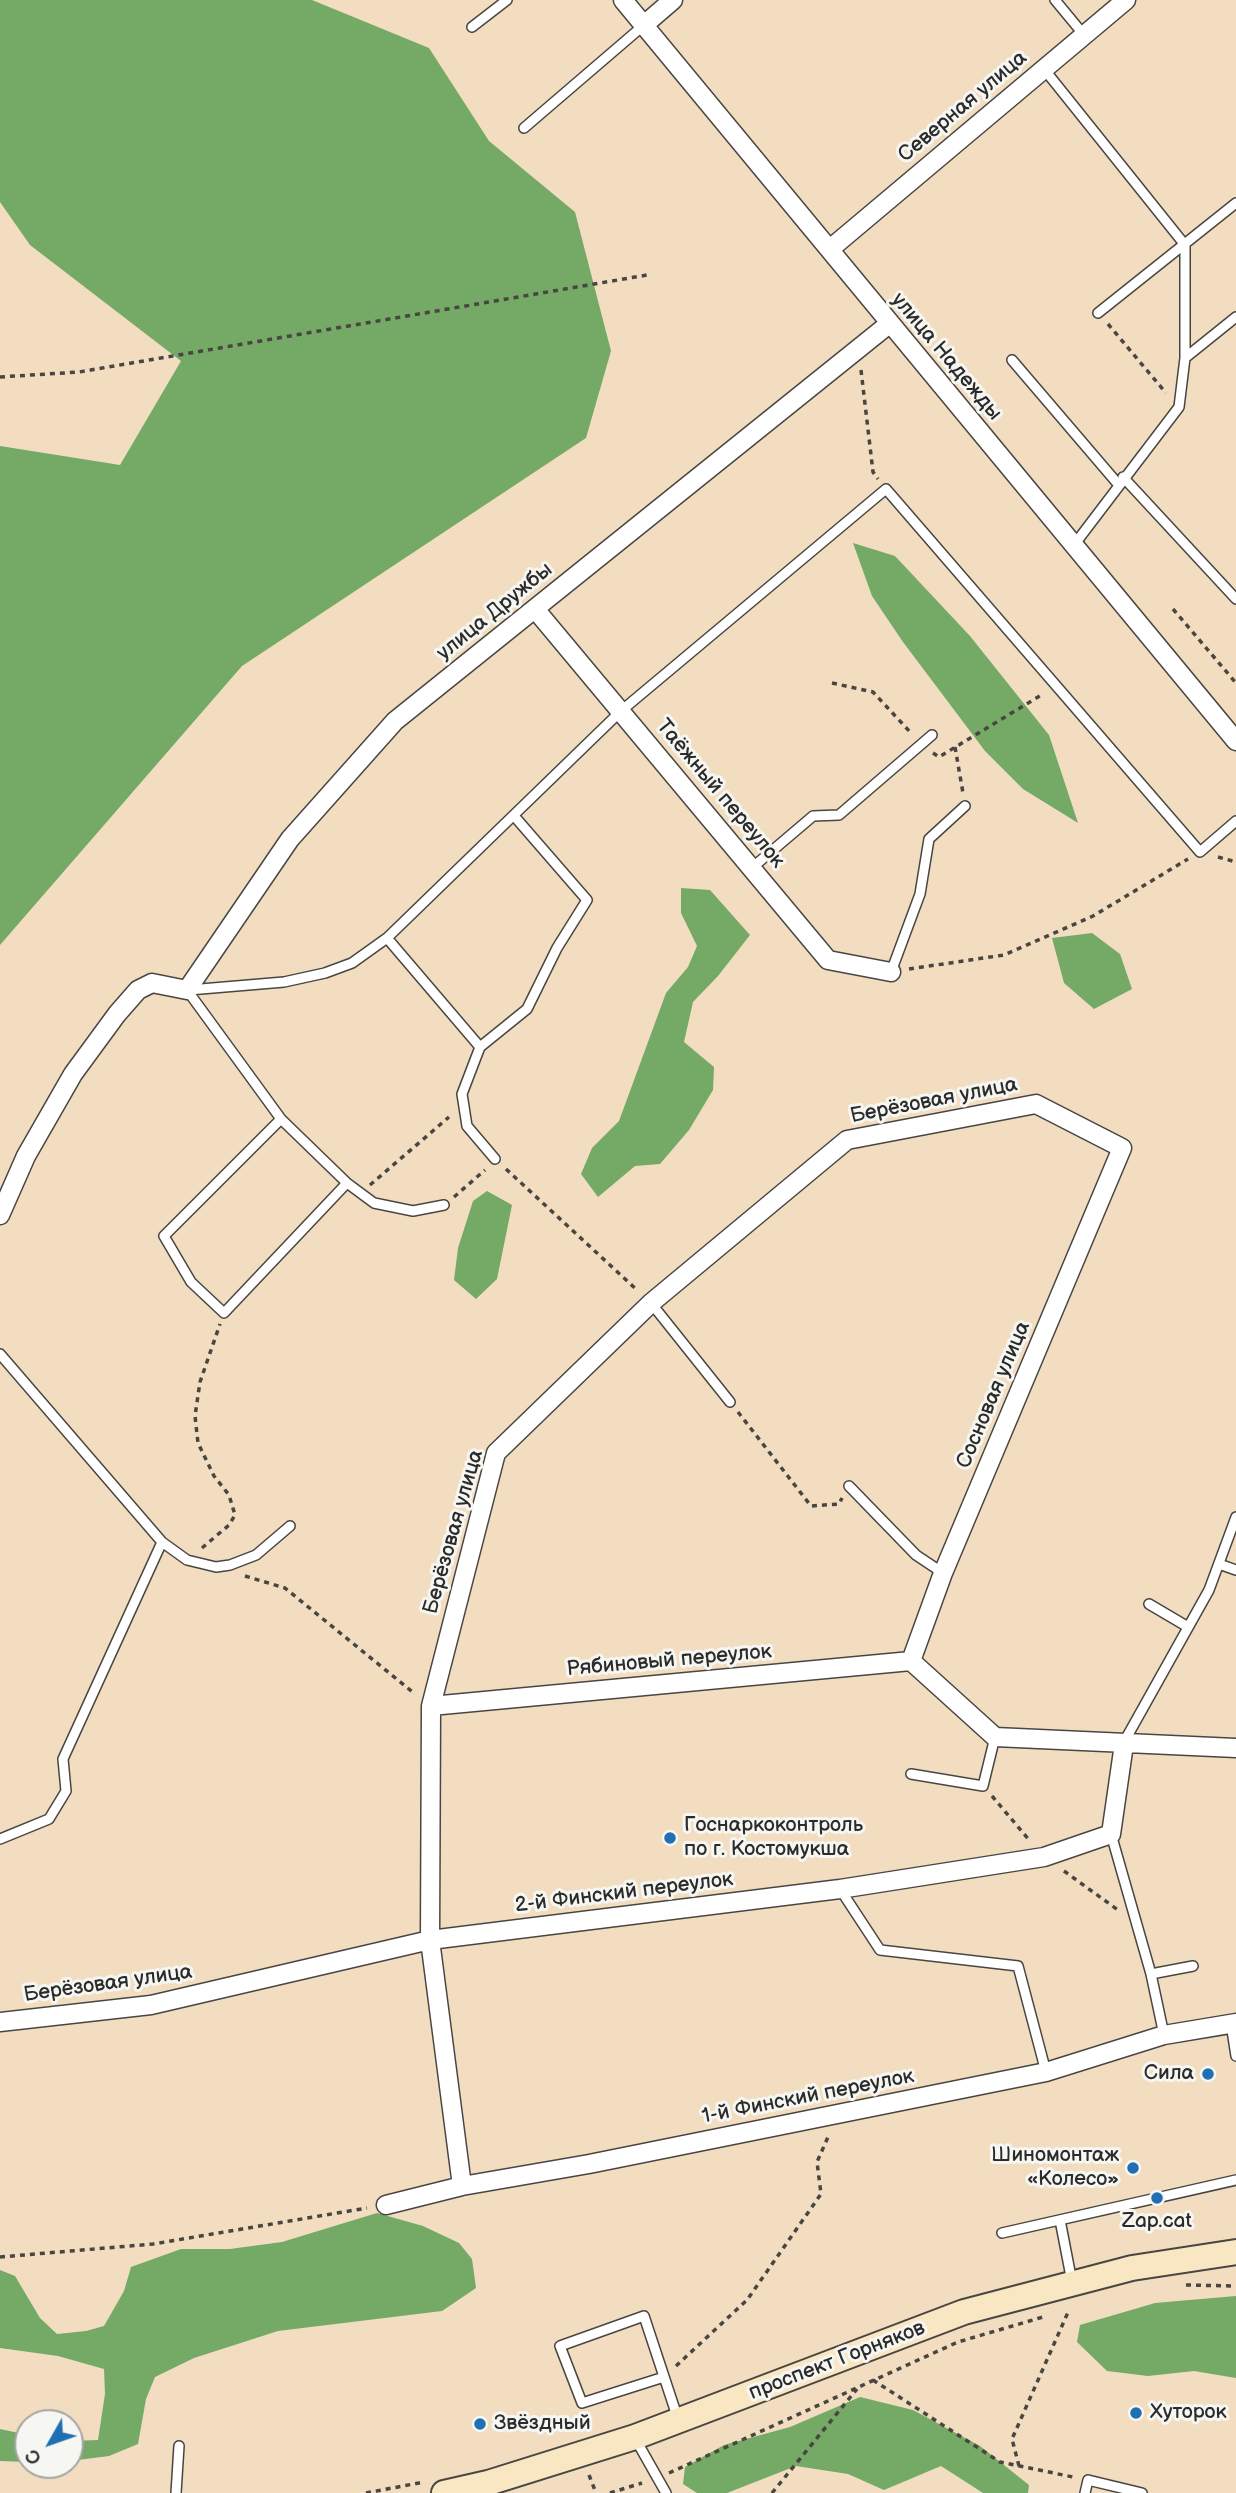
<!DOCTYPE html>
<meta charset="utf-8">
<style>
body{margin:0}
#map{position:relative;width:1236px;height:2493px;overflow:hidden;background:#f2ddc1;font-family:"Balsamiq Sans",sans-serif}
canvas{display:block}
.north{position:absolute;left:14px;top:2409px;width:70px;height:70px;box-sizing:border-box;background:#f6f6f2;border:2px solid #a5a5a2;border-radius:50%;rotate:230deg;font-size:19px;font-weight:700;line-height:28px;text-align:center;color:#2b2b2b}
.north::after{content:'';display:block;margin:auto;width:24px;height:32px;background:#1f6fb2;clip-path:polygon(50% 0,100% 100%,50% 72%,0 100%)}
</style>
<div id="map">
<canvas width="1236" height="2493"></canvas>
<div class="north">С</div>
</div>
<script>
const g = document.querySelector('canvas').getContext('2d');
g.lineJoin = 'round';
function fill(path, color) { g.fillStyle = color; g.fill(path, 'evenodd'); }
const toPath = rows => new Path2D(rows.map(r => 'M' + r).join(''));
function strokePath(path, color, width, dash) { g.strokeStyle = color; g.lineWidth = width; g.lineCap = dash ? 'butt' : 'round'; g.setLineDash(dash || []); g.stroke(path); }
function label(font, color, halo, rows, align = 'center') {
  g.font = font + ' "Balsamiq Sans",sans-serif'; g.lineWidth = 6; g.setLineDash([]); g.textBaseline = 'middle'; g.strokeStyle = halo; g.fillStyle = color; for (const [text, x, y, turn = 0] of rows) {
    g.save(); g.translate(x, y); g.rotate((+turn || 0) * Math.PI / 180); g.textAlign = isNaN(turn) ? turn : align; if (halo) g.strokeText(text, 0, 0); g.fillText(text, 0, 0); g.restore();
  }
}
const forest = toPath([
 [0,0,312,0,429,48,489,141,575,212,611,351,586,438,242,666,0,945,0,446,120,465,181,361,30,245,0,202],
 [853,543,895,556,970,636,1049,735,1078,823,1023,789,985,751,903,642,872,596],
 [681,888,710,890,750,935,718,976,693,1002,684,1042,714,1067,713,1090,689,1130,660,1164,635,1166,598,1197,581,1174,592,1148,619,1121,666,993,688,967,697,946,681,913],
 [1092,933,1120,954,1132,989,1094,1009,1064,983,1052,938],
 [487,1191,512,1205,497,1279,476,1299,454,1280,458,1248,473,1201],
 [377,2213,423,2226,459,2243,472,2259,476,2288,442,2311,278,2331,194,2358,155,2377,146,2399,138,2444,109,2456,70,2461,70,2441,98,2440,105,2394,104,2369,58,2356,0,2348,0,2270,15,2276,40,2318,57,2334,86,2331,104,2326,124,2291,131,2267,181,2249,230,2249,282,2242],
 [1236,2296,1236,2378,1194,2371,1148,2376,1107,2371,1077,2342,1080,2325,1155,2303],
 [860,2397,913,2410,980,2446,1029,2485,1028,2493,983,2493,941,2466,884,2490,848,2474,796,2466,727,2493,697,2493,683,2484,685,2467,724,2445,790,2427],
 [0,2429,28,2435,28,2462,0,2461]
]);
const path = toPath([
 [1108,324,1166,393],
 [861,370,873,472,878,479],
 [0,377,79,372,647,275],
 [1173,609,1236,683],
 [832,683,873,692,912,734],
 [955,747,963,793],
 [933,753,939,757,1043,694],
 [1218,857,1236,862],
 [909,969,1004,955,1093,916,1188,859],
 [506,1169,637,1290],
 [370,1185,449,1117],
 [454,1197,485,1170],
 [738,1412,811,1506,839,1504,842,1498],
 [202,1548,229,1525,235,1515,229,1495,214,1476,198,1443,195,1416,200,1382,220,1324],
 [245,1576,285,1588,415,1694],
 [992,1796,1030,1841],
 [1064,1871,1118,1910],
 [0,2257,153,2244,367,2208],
 [1186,2285,1236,2286],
 [676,2366,747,2300,821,2194,817,2162,828,2137],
 [873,2380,1000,2462,1073,2477],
 [1019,2466,1012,2439,1069,2310],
 [669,2473,958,2342,1043,2317],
 [589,2475,596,2493],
 [366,2493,424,2482],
 [610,2493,642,2483],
 [772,2493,857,2389]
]);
const service = toPath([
 [1055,0,1084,35],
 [472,27,507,0],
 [1044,69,1185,245,1185,358,1179,407,1074,545],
 [524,128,644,25],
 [1098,313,1236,203],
 [1185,358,1236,317],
 [1012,360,1118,484],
 [1123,477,1236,599],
 [515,817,587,900,557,948,527,1009,480,1047,387,938,621,711,886,489,1200,852,1236,821],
 [753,867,813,816,839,815,932,735],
 [891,972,920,894,929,839,965,806],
 [187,990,281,1119,347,1183,374,1203,413,1211,444,1205],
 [189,990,284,982,325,973,352,963,387,938],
 [480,1047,462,1094,467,1126,495,1159],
 [281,1119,164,1236,191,1282,224,1313,347,1183],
 [651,1303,730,1402],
 [0,1354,162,1542,187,1560,216,1567,230,1565,256,1555,290,1526],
 [849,1486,916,1555,943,1573],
 [1219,1564,1236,1570],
 [1149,1604,1188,1627],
 [1124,1742,1209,1590,1236,1517],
 [911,1774,983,1786,995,1737],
 [1111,1834,1151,1974,1164,2035],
 [0,1839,49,1819,66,1791,63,1759,162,1542],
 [840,1889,880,1950,1018,1966,1046,2072],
 [1151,1974,1193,1966],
 [1231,2024,1236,2056],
 [1060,2220,1072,2282],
 [1002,2233,1236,2180],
 [664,2377,582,2403,560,2346,644,2316,678,2419],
 [636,2440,666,2493],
 [176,2493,179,2446],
 [1085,2493,1088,2480,1142,2493]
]);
const minor = toPath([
 [623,0,1236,741],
 [644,25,673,0],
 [830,249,1126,0],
 [535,609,828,960,891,972],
 [0,1215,26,1156,73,1074,117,1014,138,990,152,983,187,990,290,839,395,721,889,324],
 [911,1661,995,1737,1236,1748],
 [431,1706,911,1661],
 [0,2022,151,2005,430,1940,840,1889,1044,1857,1111,1834,1124,1744],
 [462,2186,430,1940,431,1706,496,1453,651,1303,847,1140,1036,1104,1122,1148,943,1573,911,1661],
 [386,2205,462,2186,589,2164,1046,2072,1164,2035,1236,2023]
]);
const secondary = toPath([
 [444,2493,488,2483,635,2437,964,2312,1132,2268,1236,2252]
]);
const markers = [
 [670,1838,7,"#1f6fb2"],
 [1208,2074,7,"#1f6fb2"],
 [1133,2168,7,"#1f6fb2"],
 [1157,2198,7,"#1f6fb2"],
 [1136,2413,7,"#1f6fb2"],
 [480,2424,7,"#1f6fb2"]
];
const streetNames = [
 ["Северная улица",963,107,-40],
 ["улица Надежды",946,357,50],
 ["улица Дружбы",495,612,-39],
 ["Таёжный переулок",720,794,50],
 ["Берёзовая улица",934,1101,-11],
 ["Сосновая улица",994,1395,-67],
 ["Берёзовая улица",454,1532,-74],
 ["Рябиновый переулок",669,1661,-5],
 ["2-й Финский переулок",624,1893,-7],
 ["Берёзовая улица",108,1984,-8],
 ["1-й Финский переулок",808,2097,-11],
 ["проспект Горняков",837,2361,-21]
];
const poiNames = [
 ["Госнаркоконтроль",684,1826],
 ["по г. Костомукша",684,1850],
 ["Сила",1194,2074,"right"],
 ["Шиномонтаж",1119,2156,"right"],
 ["«Колесо»",1119,2180,"right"],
 ["Zap.cat",1157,2222,"center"],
 ["Хуторок",1150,2413],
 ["Звёздный",494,2424]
];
fill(forest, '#74a966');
strokePath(service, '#494642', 12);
strokePath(minor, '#494642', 21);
strokePath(secondary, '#494642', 28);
strokePath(path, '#494642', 3.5, [5, 5]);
strokePath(service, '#fff', 9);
strokePath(minor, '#fff', 18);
strokePath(secondary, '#f9e7c3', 24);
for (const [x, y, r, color] of markers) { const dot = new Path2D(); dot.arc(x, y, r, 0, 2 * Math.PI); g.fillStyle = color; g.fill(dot); strokePath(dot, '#f6f6f2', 2.5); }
label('21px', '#2b2b2b', '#f6f6f2', streetNames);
label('21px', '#2b2b2b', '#f6f6f2', poiNames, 'left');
</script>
